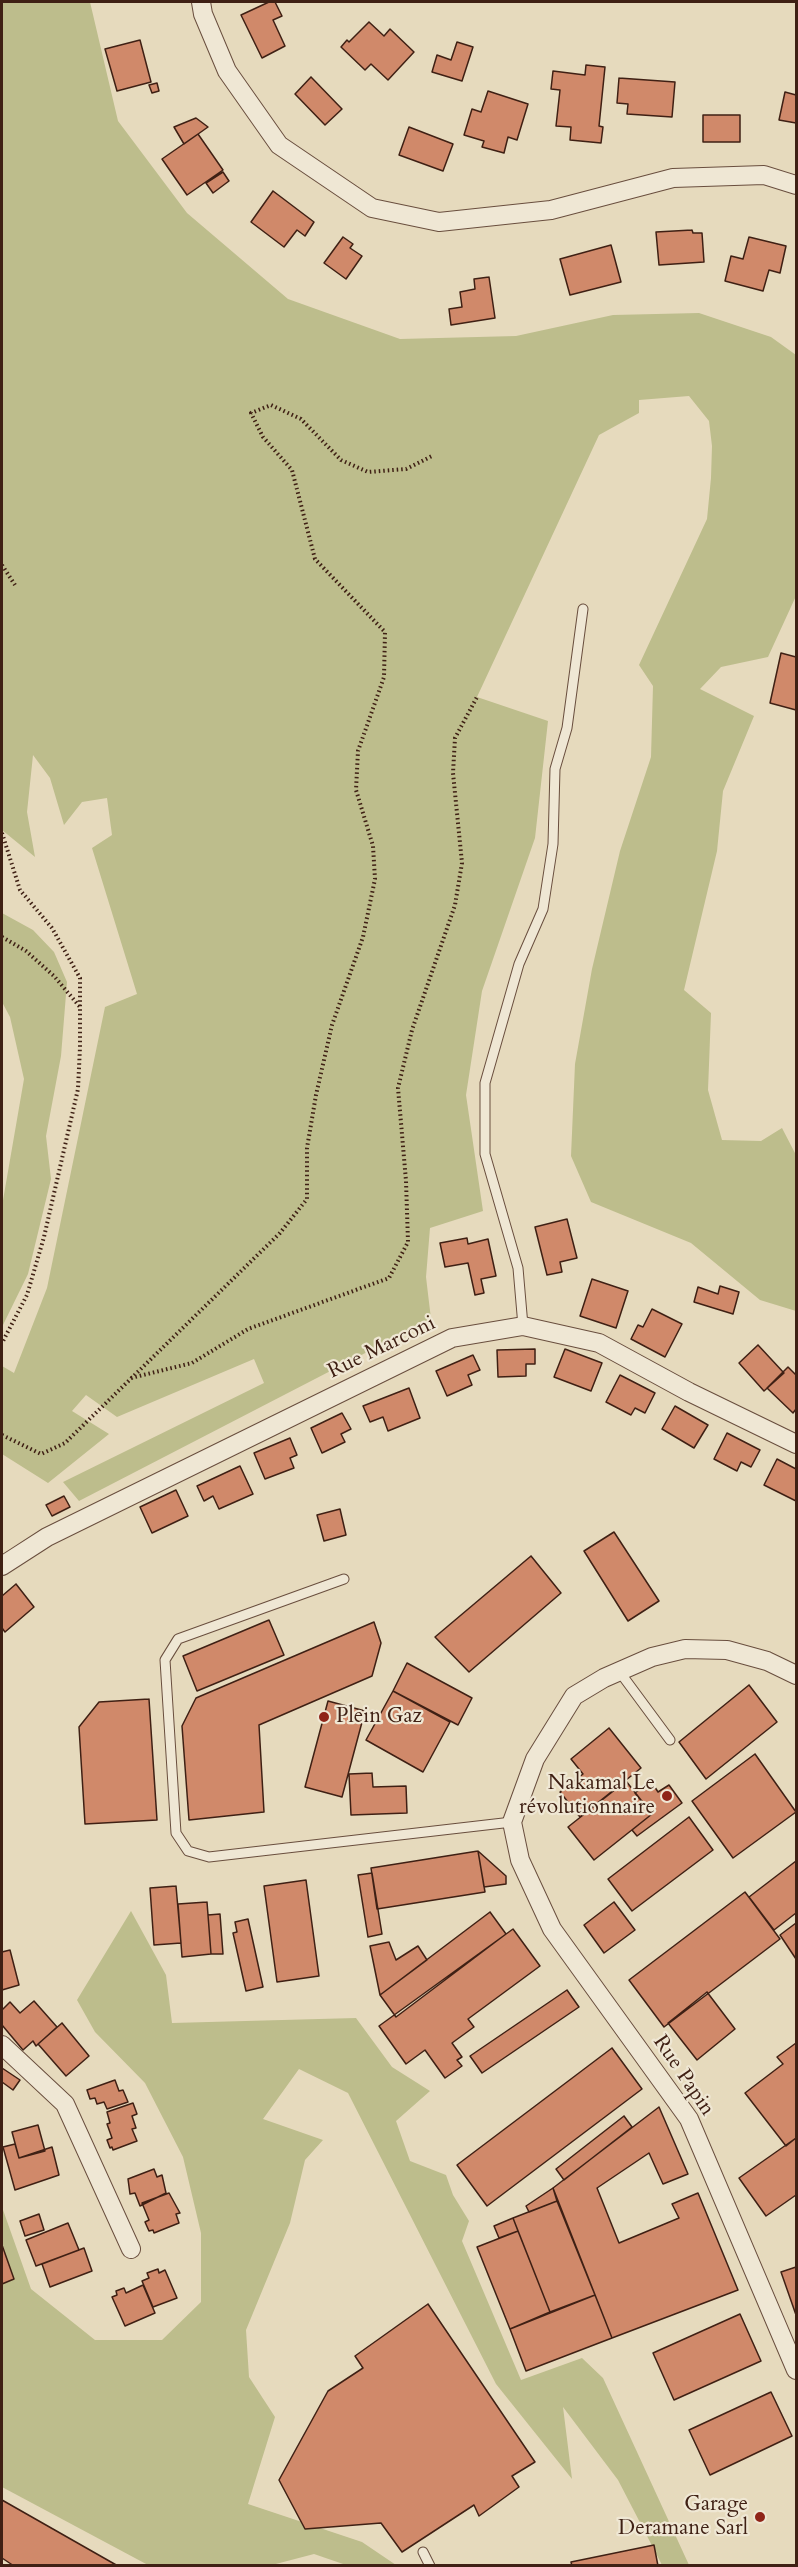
<!DOCTYPE html>
<meta charset="utf-8">
<style>
body{margin:0}
#map{position:relative;width:798px;height:2567px;overflow:hidden;background:#e6dabd;font-family:Cardo,serif}
canvas{display:block}
.frame{position:absolute;inset:0;border:3px solid #3f2014;pointer-events:none}
</style>
<div id="map">
<canvas width="798" height="2567"></canvas>
<div class="frame"></div>
</div>
<script>
const g = document.querySelector('canvas').getContext('2d');
g.lineJoin = 'round';
function fill(path, color) { g.fillStyle = color; g.fill(path, 'evenodd'); }
const toPath = rows => new Path2D(rows.map(r => 'M' + r).join(''));
function strokePath(path, color, width, dash) { g.strokeStyle = color; g.lineWidth = width; g.lineCap = dash ? 'butt' : 'round'; g.setLineDash(dash || []); g.stroke(path); }
function label(font, color, halo, rows, align = 'center') {
  g.font = font + ' Cardo,serif'; g.lineWidth = 4.5; g.setLineDash([]); g.textBaseline = 'middle'; g.strokeStyle = halo; g.fillStyle = color; for (const [text, x, y, turn = 0] of rows) {
    g.save(); g.translate(x, y); g.rotate((+turn || 0) * Math.PI / 180); g.textAlign = isNaN(turn) ? turn : align; if (halo) g.strokeText(text, 0, 0); g.fillText(text, 0, 0); g.restore();
  }
}
const green = toPath([
 [2,2,90,2,118,121,187,213,288,299,400,339,516,336,613,315,699,313,771,337,796,355,796,596,768,657,721,667,700,689,754,716,723,791,717,851,684,990,711,1013,708,1090,722,1140,761,1141,782,1128,796,1155,796,1311,760,1300,691,1243,591,1202,571,1156,575,1064,592,969,620,851,651,757,653,686,639,665,707,519,711,478,712,446,709,421,689,396,639,400,639,413,599,435,477,697,548,721,535,838,482,991,466,1095,483,1211,430,1228,426,1277,431,1319,79,1501,63,1482,264,1383,254,1359,117,1417,86,1395,72,1411,109,1434,48,1483,2,1454,2,1366,14,1373,47,1288,105,1007,137,994,92,848,112,835,107,798,82,802,64,825,50,778,33,755,27,812,35,857,2,830],
 [2,913,33,930,54,952,67,982,61,1056,46,1136,51,1179,28,1274,2,1327,2,1206,24,1079,10,1017,2,1002],
 [131,1911,166,1975,172,2023,356,2018,392,2067,430,2091,396,2121,410,2161,446,2175,453,2195,469,2221,462,2241,521,2380,582,2358,603,2378,689,2565,662,2565,618,2480,563,2407,572,2479,496,2384,348,2093,299,2069,263,2119,323,2140,305,2160,290,2223,246,2330,249,2377,275,2417,248,2504,362,2542,396,2565,346,2565,314,2554,272,2565,148,2565,2,2487,2,2207,31,2289,95,2340,162,2340,201,2302,201,2233,183,2157,145,2083,95,2032,77,2000]
]);
const building = toPath([
 [269,2,275,2,282,16,273,20,285,46,262,58,241,15,269,2],
 [369,22,384,36,390,29,414,52,388,80,371,64,365,70,341,47,347,40,349,42,369,22],
 [140,40,151,82,117,91,105,49,140,40],
 [457,42,473,47,462,81,432,72,437,55,451,60,457,42],
 [586,65,605,67,599,126,603,127,601,143,570,140,571,127,556,126,560,90,551,89,553,71,585,75,586,65],
 [311,77,342,109,325,125,295,94,311,77],
 [619,78,675,82,672,117,627,114,628,104,617,103,619,78],
 [157,83,159,91,152,93,149,85,157,83],
 [488,91,528,104,517,140,508,137,504,153,482,147,484,141,464,135,472,109,481,112,488,91],
 [785,92,796,95,796,123,779,120,785,92],
 [703,115,740,115,740,142,703,142,703,115],
 [196,118,208,127,184,144,174,127,196,118],
 [409,127,453,144,443,171,399,155,409,127],
 [198,134,223,170,187,195,162,159,198,134],
 [223,172,229,181,213,193,206,183,223,172],
 [273,191,314,222,305,236,297,230,284,247,251,222,273,191],
 [692,230,693,233,702,233,704,262,659,265,656,232,692,230],
 [343,237,353,244,350,248,362,256,346,279,324,263,343,237],
 [749,237,786,246,780,273,769,270,763,291,725,281,731,256,743,259,749,237],
 [611,245,621,282,570,295,560,259,611,245],
 [489,277,495,318,451,325,449,309,462,307,460,292,475,289,474,279,489,277],
 [781,653,796,657,796,710,770,703,781,653],
 [567,1219,577,1258,560,1262,562,1272,547,1275,535,1227,567,1219],
 [467,1238,468,1244,488,1239,496,1276,481,1279,484,1293,475,1295,468,1263,445,1267,440,1243,467,1238],
 [592,1279,628,1291,616,1328,580,1316,592,1279],
 [720,1286,739,1292,733,1314,694,1302,698,1287,718,1294,720,1286],
 [652,1309,682,1324,665,1357,631,1339,638,1325,643,1327,652,1309],
 [758,1345,784,1373,764,1391,739,1363,758,1345],
 [535,1349,535,1364,526,1364,526,1376,498,1377,497,1350,535,1349],
 [565,1349,602,1363,591,1391,554,1377,565,1349],
 [473,1355,480,1370,468,1375,472,1385,447,1396,436,1371,473,1355],
 [788,1367,796,1375,796,1409,793,1413,767,1388,788,1367],
 [620,1375,655,1393,645,1413,635,1408,631,1415,606,1402,620,1375],
 [409,1388,420,1418,388,1431,383,1417,370,1422,363,1406,409,1388],
 [675,1406,708,1425,694,1448,662,1429,675,1406],
 [342,1413,351,1429,341,1434,345,1442,322,1453,311,1428,342,1413],
 [727,1433,760,1450,751,1467,741,1462,737,1471,714,1459,727,1433],
 [290,1438,297,1455,290,1458,294,1468,265,1479,254,1453,290,1438],
 [777,1459,796,1469,796,1501,764,1485,777,1459],
 [240,1466,253,1494,219,1509,213,1496,204,1501,197,1486,240,1466],
 [176,1490,188,1516,152,1533,140,1507,176,1490],
 [64,1496,70,1507,52,1516,46,1505,64,1496],
 [340,1509,346,1535,324,1541,317,1515,340,1509],
 [614,1532,659,1601,628,1621,584,1551,614,1532],
 [531,1556,561,1593,469,1672,435,1637,531,1556],
 [16,1584,34,1607,5,1632,2,1628,2,1596,16,1584],
 [269,1620,284,1655,197,1691,183,1656,269,1620],
 [374,1622,381,1643,372,1676,259,1725,264,1812,189,1820,182,1726,196,1698,374,1622],
 [407,1663,472,1698,458,1725,393,1691,407,1663],
 [749,1685,777,1722,706,1779,679,1742,749,1685],
 [393,1691,450,1722,423,1772,366,1740,393,1691],
 [149,1699,157,1820,85,1824,79,1727,99,1702,149,1699],
 [328,1701,365,1711,342,1797,305,1787,328,1701],
 [609,1728,641,1768,580,1817,560,1792,583,1774,571,1759,609,1728],
 [755,1754,796,1812,733,1858,692,1801,755,1754],
 [372,1773,373,1787,406,1786,407,1813,351,1815,349,1774,372,1773],
 [626,1781,652,1814,594,1860,568,1827,626,1781],
 [651,1781,658,1792,669,1785,682,1803,637,1836,632,1830,652,1814,635,1793,651,1781],
 [689,1817,713,1850,632,1911,608,1879,689,1817],
 [478,1851,485,1892,377,1909,371,1868,478,1851],
 [478,1851,506,1876,506,1884,484,1887,478,1851],
 [796,1861,796,1913,774,1930,749,1897,796,1861],
 [372,1873,382,1934,368,1937,358,1875,372,1873],
 [306,1880,319,1976,277,1982,264,1886,306,1880],
 [176,1886,181,1943,154,1945,150,1888,176,1886],
 [745,1892,780,1939,664,2027,629,1980,745,1892],
 [207,1902,211,1954,182,1957,178,1904,207,1902],
 [614,1902,635,1930,604,1953,584,1925,614,1902],
 [490,1912,506,1934,396,2017,380,1995,490,1912],
 [220,1914,223,1954,211,1954,208,1915,220,1914],
 [248,1919,263,1987,246,1991,233,1933,237,1932,235,1922,248,1919],
 [796,1923,796,1959,780,1935,796,1923],
 [513,1929,540,1966,468,2019,474,2027,452,2043,462,2057,457,2060,462,2066,445,2078,425,2050,406,2064,379,2026,513,1929],
 [389,1942,396,1960,418,1946,427,1960,380,1995,370,1946,389,1942],
 [10,1950,19,1985,2,1990,2,1952,10,1950],
 [567,1990,579,2007,482,2073,470,2056,567,1990],
 [707,1992,735,2029,697,2060,668,2023,707,1992],
 [34,2001,57,2027,36,2046,33,2041,23,2050,2,2025,2,2010,10,2002,20,2013,34,2001],
 [62,2023,89,2056,66,2076,38,2044,62,2023],
 [796,2043,796,2138,786,2146,745,2093,783,2064,777,2057,796,2043],
 [612,2048,642,2089,487,2206,457,2165,612,2048],
 [2,2068,20,2080,13,2090,2,2082,2,2068],
 [115,2080,119,2091,123,2090,128,2102,107,2109,104,2102,97,2104,95,2098,90,2099,87,2090,115,2080],
 [133,2103,137,2114,132,2116,136,2128,132,2129,137,2141,113,2150,112,2147,110,2148,107,2140,112,2138,107,2124,110,2123,107,2112,133,2103],
 [659,2107,688,2174,663,2184,649,2153,597,2188,619,2243,679,2218,672,2204,698,2193,738,2290,612,2338,553,2188,659,2107],
 [624,2116,632,2127,564,2180,556,2169,624,2116],
 [38,2125,45,2151,19,2158,12,2132,38,2125],
 [796,2138,796,2195,766,2216,739,2178,796,2138],
 [15,2144,19,2158,52,2147,59,2175,15,2190,3,2147,15,2144],
 [154,2169,157,2177,162,2175,166,2193,140,2206,135,2193,130,2194,128,2179,154,2169],
 [553,2188,557,2201,529,2212,526,2206,553,2188],
 [169,2193,180,2213,176,2214,179,2223,154,2233,153,2230,149,2231,145,2222,149,2220,142,2203,169,2193],
 [557,2201,595,2295,550,2312,513,2218,557,2201],
 [39,2214,44,2230,25,2236,20,2221,39,2214],
 [513,2218,518,2231,499,2238,494,2226,513,2218],
 [68,2223,79,2250,36,2266,26,2240,68,2223],
 [518,2231,550,2312,510,2329,477,2247,518,2231],
 [2,2245,14,2279,2,2284,2,2245],
 [84,2248,92,2271,50,2287,42,2264,84,2248],
 [796,2267,796,2315,781,2272,796,2267],
 [158,2269,159,2273,165,2270,177,2298,153,2307,142,2281,149,2278,147,2273,158,2269],
 [143,2285,155,2313,125,2326,112,2297,117,2295,116,2291,124,2288,126,2293,143,2285],
 [595,2295,612,2338,526,2371,510,2329,595,2295],
 [428,2304,535,2462,512,2476,519,2487,479,2516,474,2505,402,2552,381,2523,305,2529,279,2480,328,2391,363,2368,355,2356,428,2304],
 [740,2314,761,2361,674,2400,653,2353,740,2314],
 [771,2392,792,2436,710,2475,689,2430,771,2392],
 [2,2500,118,2566,14,2566,2,2558,2,2500],
 [654,2545,658,2566,572,2566,571,2562,654,2545]
]);
const path = toPath([
 [2,565,15,585],
 [2,833,20,890,52,928,80,978,80,1047,78,1089,44,1237,27,1295,2,1343],
 [2,937,26,951,54,976,80,1007],
 [131,1378,192,1363,248,1329,389,1278,408,1242,406,1181,398,1088,412,1030,455,905,462,863,453,773,455,738,477,697],
 [2,1435,41,1454,65,1443,280,1233,307,1199,307,1148,316,1095,332,1025,363,937,375,879,373,846,356,790,358,751,384,677,385,632,315,559,292,470,263,437,251,413,271,405,301,419,341,460,368,472,406,469,432,456]
]);
const service = toPath([
 [523,1326,518,1268,485,1154,485,1083,519,964,543,909,553,844,555,769,567,728,583,609],
 [344,1579,178,1639,165,1660,176,1833,188,1851,209,1857,512,1822],
 [619,1671,670,1740],
 [423,2552,430,2566]
]);
const minor = toPath([
 [201,2,203,14,227,71,279,145,372,208,439,222,551,210,673,178,764,175,796,185],
 [2,1566,47,1537,452,1338,523,1326,599,1343,689,1392,796,1444],
 [796,1675,767,1661,727,1650,685,1649,652,1657,604,1678,574,1696,535,1759,512,1822,520,1860,552,1929,689,2119,796,2370],
 [2,2045,65,2104,131,2249]
]);
const markers = [
 [324,1717,6,"#8f2418"],
 [667,1796,6,"#8f2418"],
 [760,2517,6,"#8f2418"]
];
const streetNames = [
 ["Rue Marconi",382,1348,-26],
 ["Rue Papin",683,2076,56]
];
const poiNames = [
 ["Plein Gaz",336,1717,"left"],
 ["Nakamal Le",655,1784],
 ["révolutionnaire",655,1808],
 ["Garage",748,2505],
 ["Deramane Sarl",748,2529]
];
fill(green, '#bdbd8c');
fill(building, '#d0896a');
strokePath(building, '#3f2014', 1.5);
strokePath(service, '#694e3e', 11);
strokePath(minor, '#694e3e', 20);
strokePath(path, '#3f2014', 4, [1.5, 3]);
strokePath(service, '#efe7d4', 9);
strokePath(minor, '#efe7d4', 18);
for (const [x, y, r, color] of markers) { const dot = new Path2D(); dot.arc(x, y, r, 0, 2 * Math.PI); g.fillStyle = color; g.fill(dot); strokePath(dot, '#efe7d4', 2); }
label('21px', '#3f2014', '#efe7d4', streetNames);
label('21px', '#3f2014', '#efe7d4', poiNames, 'right');
</script>
